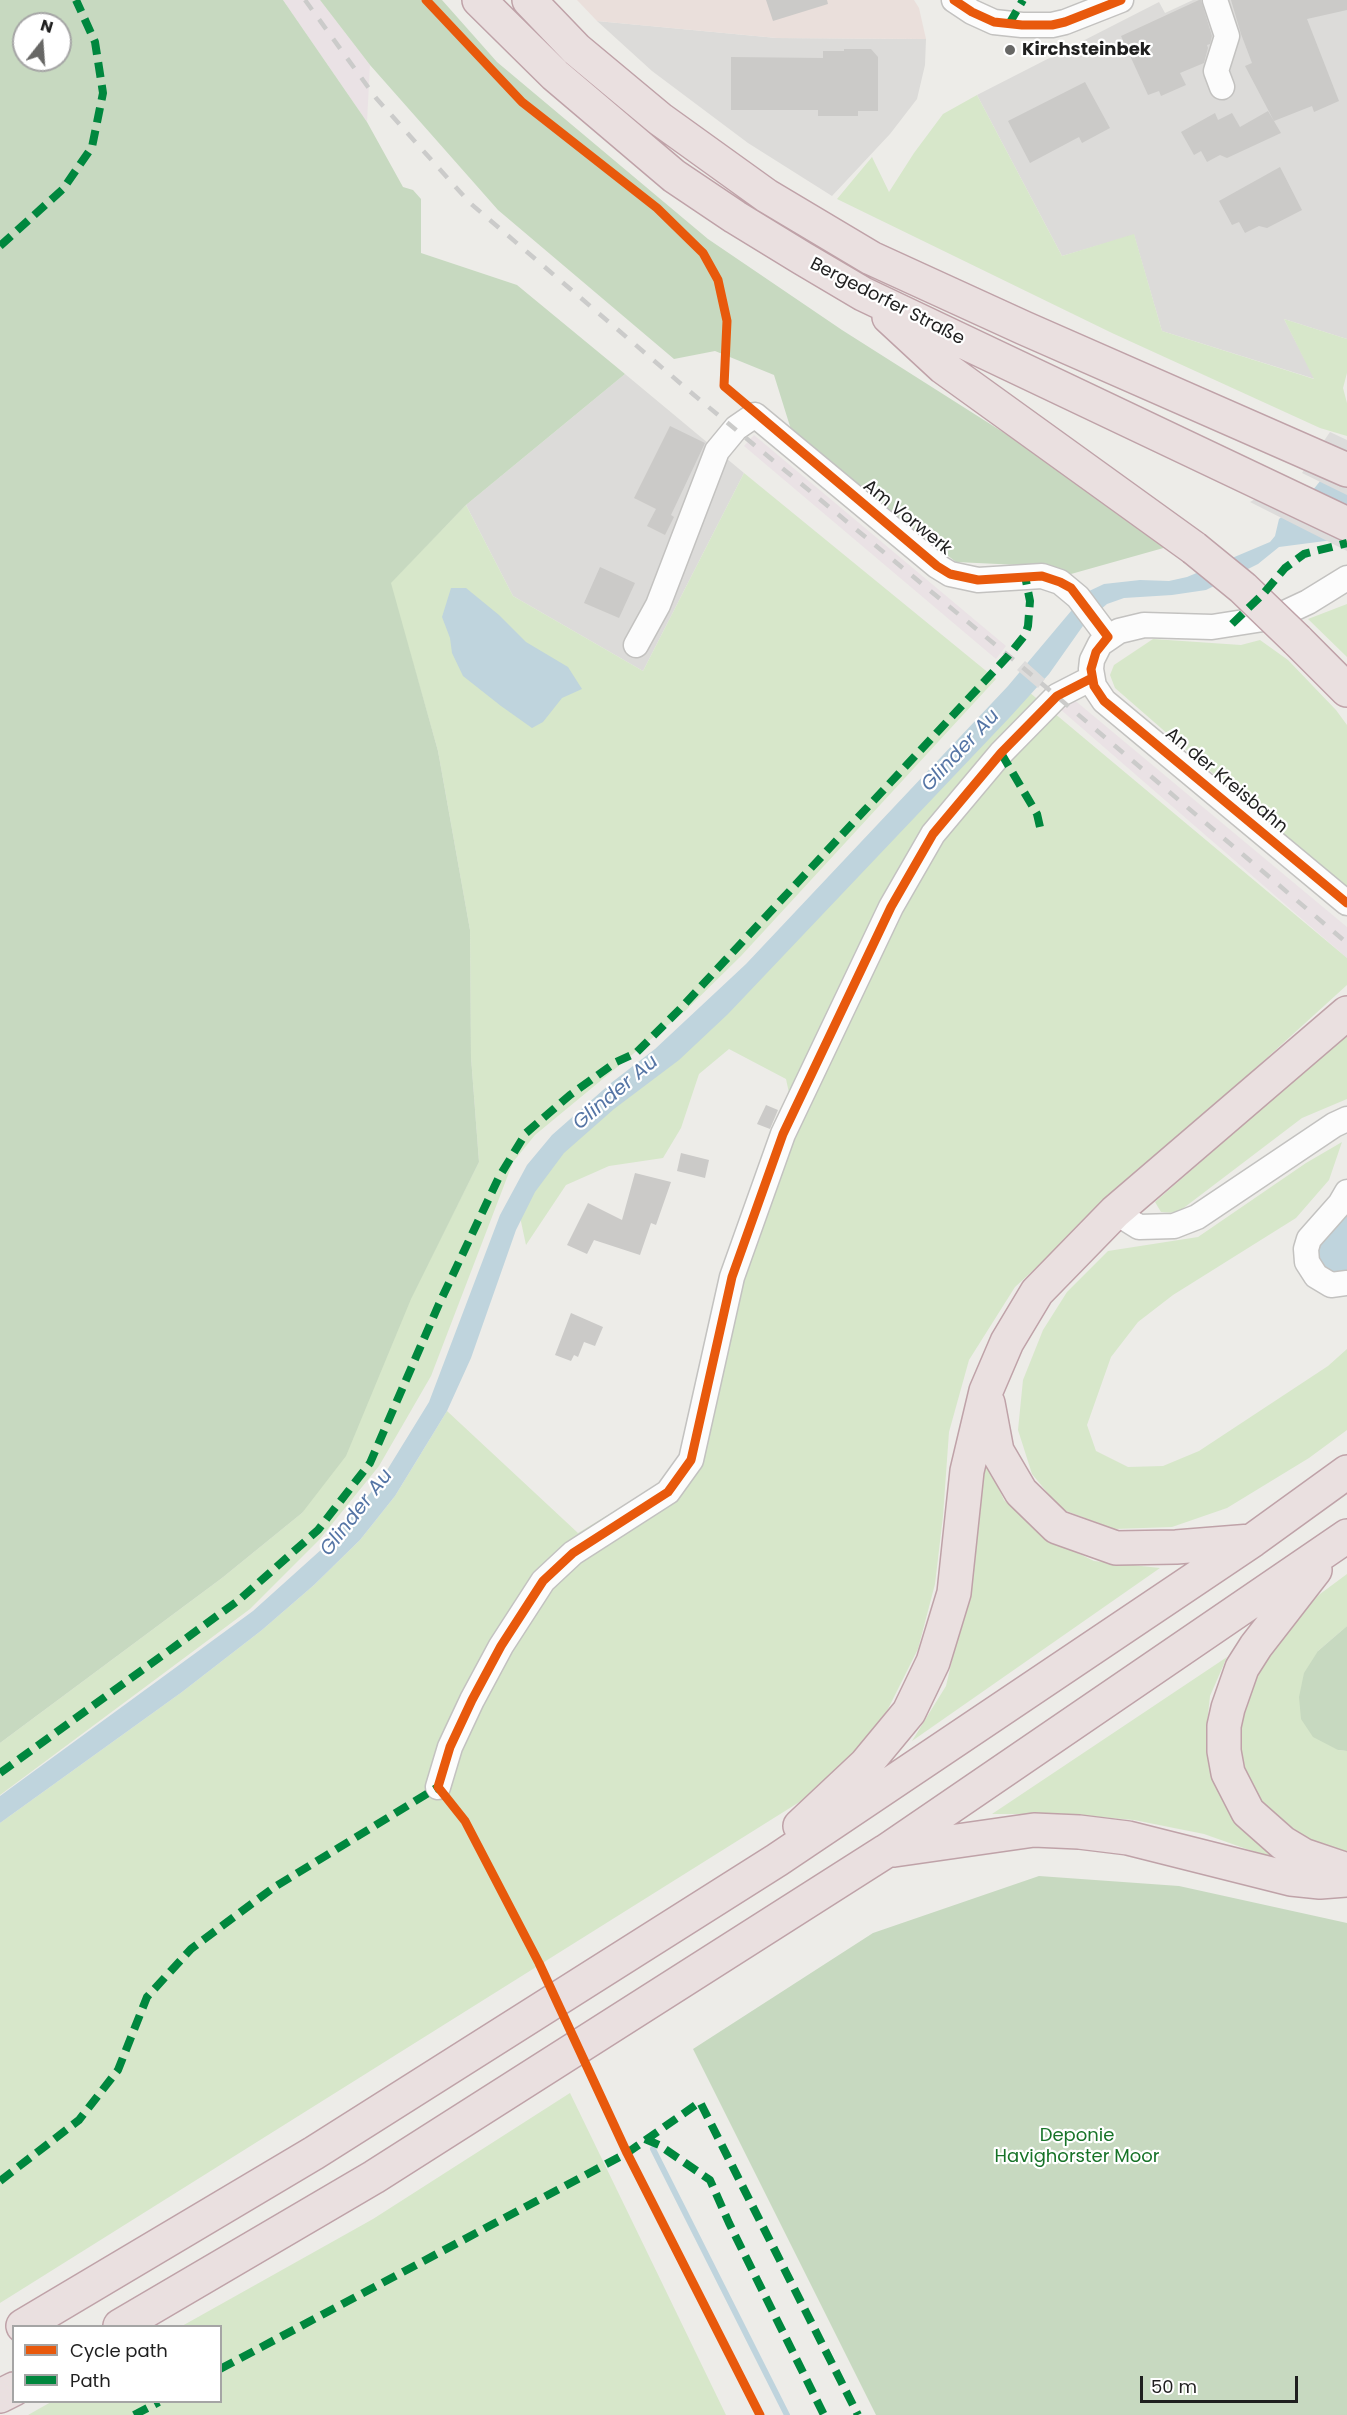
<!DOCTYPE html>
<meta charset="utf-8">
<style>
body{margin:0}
#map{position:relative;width:1347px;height:2415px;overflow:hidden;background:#edece8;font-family:Poppins,sans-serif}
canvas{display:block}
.legend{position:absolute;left:12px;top:2325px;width:210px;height:78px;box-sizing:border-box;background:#fff;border:2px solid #a5a5a5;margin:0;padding:8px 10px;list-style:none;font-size:18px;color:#1f1f1f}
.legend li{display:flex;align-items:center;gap:12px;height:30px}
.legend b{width:30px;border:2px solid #a5a5a5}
.north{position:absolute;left:12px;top:12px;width:60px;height:60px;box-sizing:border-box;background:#fff;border:2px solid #a5a5a5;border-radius:50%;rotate:17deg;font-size:16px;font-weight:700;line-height:24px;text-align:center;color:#1f1f1f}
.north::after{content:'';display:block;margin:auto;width:21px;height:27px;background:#676765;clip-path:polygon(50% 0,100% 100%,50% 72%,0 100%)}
.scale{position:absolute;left:1140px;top:2376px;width:158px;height:27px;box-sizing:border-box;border:3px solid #1f1f1f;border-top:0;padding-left:8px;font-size:18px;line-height:21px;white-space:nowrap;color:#1f1f1f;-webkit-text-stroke:4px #fff;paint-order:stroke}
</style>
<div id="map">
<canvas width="1347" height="2415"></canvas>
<ul class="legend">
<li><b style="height:8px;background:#e8590c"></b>Cycle path</li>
<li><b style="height:8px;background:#00873e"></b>Path</li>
</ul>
<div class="north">N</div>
<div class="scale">50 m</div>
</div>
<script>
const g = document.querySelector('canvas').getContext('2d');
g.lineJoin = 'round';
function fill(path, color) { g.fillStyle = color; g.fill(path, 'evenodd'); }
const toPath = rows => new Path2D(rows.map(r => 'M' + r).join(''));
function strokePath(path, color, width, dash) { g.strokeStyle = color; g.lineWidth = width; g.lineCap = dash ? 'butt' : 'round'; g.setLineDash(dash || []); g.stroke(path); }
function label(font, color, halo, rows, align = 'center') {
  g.font = font + ' Poppins,sans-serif'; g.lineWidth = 4.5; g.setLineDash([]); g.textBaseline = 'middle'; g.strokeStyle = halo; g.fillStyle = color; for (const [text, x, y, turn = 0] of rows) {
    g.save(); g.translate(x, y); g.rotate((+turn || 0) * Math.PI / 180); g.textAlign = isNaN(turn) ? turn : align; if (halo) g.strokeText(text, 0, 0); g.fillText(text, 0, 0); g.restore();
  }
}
const residential = toPath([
 [1193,0,1347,0,1347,339,1284,319,1315,379,1162,331,1134,235,1062,256,977,95,1159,2,1165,13],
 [597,21,777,38,926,39,925,65,917,99,890,134,832,196,748,143,652,71],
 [625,374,744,473,643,671,513,596,466,505]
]);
const commercial = toPath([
 [577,0,914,0,919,8,926,39,777,38,597,21]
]);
const industrial = toPath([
 [283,0,320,0,370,65,367,122],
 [754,435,1006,646,996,659,744,446],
 [1072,698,1347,927,1347,958,1060,709]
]);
const grass = toPath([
 [977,95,1062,256,1134,234,1162,331,1314,379,1284,319,1347,339,1347,373,1343,388,1347,403,1347,436,1320,428,1112,333,837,199,872,157,889,192,914,153,943,114],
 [744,473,996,679,741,956,685,1011,535,1135,513,1162,431,1376,379,1466,319,1540,250,1609,0,1795,0,1743,222,1578,302,1513,479,1162,471,1057,470,930,438,751,390,583,466,505,513,596,643,671],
 [1347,604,1347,657,1308,619],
 [1153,639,1241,645,1260,640,1288,660,1336,710,1347,725,1347,890,1115,688,1110,675,1114,665],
 [1029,692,1347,958,1347,985,1015,1287,969,1360,949,1432,943,1516,935,1584,918,1649,877,1731,801,1801,0,2303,0,1823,182,1692,262,1630,314,1585,360,1540,395,1496,447,1411,578,1533,657,1485,683,1454,705,1356,797,1130,786,1079,729,1049,699,1074,681,1128,663,1158,609,1166,566,1185,526,1245,520,1217,544,1164,651,1076],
 [1347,1034,1347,1099,1302,1118,1177,1213,1161,1212,1155,1202],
 [1342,1142,1329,1180,1296,1218,1173,1295,1138,1322,1111,1357,1087,1425,1096,1451,1128,1467,1163,1466,1199,1451,1328,1366,1347,1349,1347,1430,1309,1458,1227,1508,1172,1527,1114,1529,1061,1509,1032,1474,1018,1430,1023,1380,1043,1330,1067,1292,1108,1251,1198,1237,1306,1163],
 [982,1452,1004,1500,1043,1536,1094,1561,1160,1568,912,1741,946,1686,959,1631],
 [1347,1574,1347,1626,1318,1651,1338,1750,1347,1751,1347,1854,1298,1839,1247,1788,1236,1748,1248,1682,1297,1615,1320,1594],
 [1227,1657,1210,1696,1206,1733,1213,1782,1234,1817,1272,1858,1204,1834,1134,1820,1066,1814,992,1814],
 [570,2093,726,2415,28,2415,51,2402,220,2402,220,2326,182,2326,373,2219]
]);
const forest = toPath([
 [0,0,283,0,367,122,403,187,413,190,421,199,421,253,517,285,625,374,466,505,391,583,438,751,470,930,471,1057,479,1162,411,1299,346,1456,302,1513,222,1578,0,1743],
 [24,24,60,24,60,60,24,60],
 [320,0,442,0,497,62,708,239,842,330,1028,448,1167,547,1071,574,1019,565,956,562,793,436,774,375,715,351,674,359,498,210,370,65],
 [1347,1626,1347,1751,1338,1750,1313,1737,1301,1719,1299,1697,1304,1673,1318,1651],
 [1039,1876,1179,1886,1347,1923,1347,2415,876,2415,693,2049,873,1933]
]);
const water = toPath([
 [1347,447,1347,533,1333,540,1279,547,1258,564,1206,590,1172,595,1124,598,1107,604,1085,623,1049,674,1010,717,728,1014,679,1060,614,1109,564,1153,535,1192,516,1230,471,1358,447,1411,395,1496,360,1540,314,1585,262,1630,182,1692,0,1823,0,1796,253,1611,333,1539,381,1480,429,1402,500,1215,527,1165,552,1135,611,1083,655,1049,746,964,1008,686,1087,592,1104,584,1140,580,1169,581,1187,577,1270,542,1275,536,1279,519,1313,490],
 [451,588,466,588,499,615,526,642,568,667,582,689,562,698,543,722,532,728,501,706,463,676,452,653,450,638,442,617],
 [1347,1208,1347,1275,1333,1277,1316,1263,1315,1243]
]);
const pier = toPath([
 [1330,432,1347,440,1347,495,1302,473],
 [1290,479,1347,508,1347,551,1250,502],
 [1025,661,1045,679,1038,688,1017,670]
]);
const stream = toPath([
 [653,2149,787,2415]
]);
const building = toPath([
 [766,0,827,0,828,4,773,21],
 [1199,0,1201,0,1212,36,1210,44,1207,45,1208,48,1204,63,1180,73,1186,85,1161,96,1159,91,1148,95,1121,36],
 [1231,0,1347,0,1347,10,1307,19,1339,101,1314,112,1312,106,1274,121,1245,66,1252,63,1241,34],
 [844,49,871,49,878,57,878,111,858,111,858,116,818,116,818,110,731,110,731,57,823,58,823,51,844,51],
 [1085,82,1110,128,1082,143,1079,137,1030,163,1008,121],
 [1268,111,1281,133,1227,158,1220,155,1207,162,1201,151,1194,155,1181,132,1215,113,1218,120,1232,113,1240,127],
 [1280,167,1302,210,1267,228,1259,226,1245,233,1239,222,1232,225,1219,201],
 [670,426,705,443,671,515,674,517,665,535,647,526,656,509,634,498],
 [600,567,635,583,619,618,584,603],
 [766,1105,778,1110,770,1129,757,1124],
 [681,1153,709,1160,705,1178,677,1171],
 [635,1173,671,1182,656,1225,651,1223,640,1255,594,1240,587,1254,567,1245,588,1203,622,1220],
 [571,1313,603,1327,595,1346,584,1342,578,1357,574,1355,571,1361,555,1355]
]);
const minor = toPath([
 [954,0,972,12,994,22,1022,25,1052,25,1065,22,1121,0],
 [1215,0,1227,36,1216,71,1222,87],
 [1347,578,1308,602,1276,617,1212,627,1144,625,1119,631,1100,644,1092,660,1091,669,1094,686,1104,701,1347,903],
 [636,645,658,605,717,451,736,428,755,415,937,566,950,574,978,580,1042,576,1060,582,1078,597,1108,637],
 [1347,1192,1340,1204,1309,1239,1306,1249,1307,1262,1316,1276,1331,1285,1347,1283],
 [1115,1212,1139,1227,1174,1226,1197,1217,1334,1125,1347,1119],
 [438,1787,450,1747,472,1700,501,1646,543,1581,573,1553,668,1492,691,1460,732,1277,783,1134,891,907,933,834,1001,753,1057,696,1092,678]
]);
const highway = toPath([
 [479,0,555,75,674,176,735,217,802,258,863,294,1347,524],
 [529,0,576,49,660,119,767,196,871,258,1024,328,1347,470],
 [889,317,943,367,1194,548],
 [1297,640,1347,690],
 [988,1403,997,1451,1021,1492,1057,1527,1116,1548,1176,1547,1251,1541],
 [1315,1570,1256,1646,1242,1668,1228,1708,1224,1726,1224,1751,1228,1773,1248,1812,1283,1843,1303,1855,1347,1870],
 [800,1826,866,1764,909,1712,933,1662,954,1593,967,1471,986,1391,1007,1342,1037,1292,1115,1212,1347,1013],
 [894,1850,1034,1830,1079,1832,1128,1838,1291,1879,1320,1882,1347,1880],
 [23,2326,314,2153,777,1860,1253,1540,1347,1472],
 [120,2326,374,2177,886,1851,1347,1536],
 [0,2396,14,2389]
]);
const rail = toPath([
 [305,0,376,98,470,203,694,395,1021,666,1347,943]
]);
const highwayBridge = toPath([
 [1194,548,1243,588,1297,640]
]);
const quiet = toPath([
 [1009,24,1023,0],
 [0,246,63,189,92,147,103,93,95,42,76,0],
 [1232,624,1264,593,1285,568,1304,554,1347,543],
 [1001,753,1037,814,1040,827],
 [0,1773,239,1600,318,1530,370,1463,439,1304,499,1177,526,1133,570,1095,616,1062,636,1053,680,1009,1008,656,1025,635,1028,626,1030,601,1025,576],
 [645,2139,659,2145,710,2180,729,2223,824,2415],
 [0,2181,79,2120,118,2070,147,1997,191,1949,273,1888,438,1787,441,1791],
 [220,2369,627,2153,700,2102,858,2415],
 [134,2415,159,2402]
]);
const cycleway = toPath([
 [426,0,522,102,657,208,703,253,718,280,727,321,724,386,937,566,950,574,978,580,1042,576,1060,582,1071,588,1108,637,1096,652,1091,669,1094,686,1104,701,1347,903],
 [954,0,972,12,994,22,1022,25,1052,25,1065,22,1121,0],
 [760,2415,627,2153,539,1963,465,1821,438,1787,450,1747,472,1700,501,1646,543,1581,573,1553,668,1492,691,1460,732,1277,783,1134,891,907,933,834,1001,753,1057,696,1092,678]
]);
const markers = [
 [1010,50,6,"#676765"]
];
const poiNames = [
 ["Kirchsteinbek",1022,50]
];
const streetNames = [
 ["Bergedorfer Straße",887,302,27],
 ["Am Vorwerk",907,518,39],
 ["An der Kreisbahn",1226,781,40]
];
const parkNames = [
 ["Deponie",1077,2136],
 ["Havighorster Moor",1077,2157]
];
const waterNames = [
 ["Glinder Au",961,751,-47],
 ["Glinder Au",616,1093,-40],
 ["Glinder Au",357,1513,-52]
];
fill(residential, '#dcdbd9');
fill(commercial, '#eadfdb');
fill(industrial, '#eae2e5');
fill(grass, '#d7e7ca');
fill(forest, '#c7d9c0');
fill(water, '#bfd4dd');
fill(pier, '#dddcdb');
strokePath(stream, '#bfd4dd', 6);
fill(building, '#cbcac8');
strokePath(minor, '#c3c2c0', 27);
strokePath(highway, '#bfa2a8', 36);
strokePath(minor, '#fcfcfc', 24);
strokePath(highway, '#eae0e0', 33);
strokePath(rail, '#cbcbca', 4.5, [12, 12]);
strokePath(highwayBridge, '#bfa2a8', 36, []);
strokePath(highwayBridge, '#eae0e0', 33);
strokePath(quiet, '#00873e', 8, [15, 8]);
strokePath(cycleway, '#e8590c', 9);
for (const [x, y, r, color] of markers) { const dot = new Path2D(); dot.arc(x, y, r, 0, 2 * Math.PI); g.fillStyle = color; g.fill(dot); strokePath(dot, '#fff', 2); }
label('bold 18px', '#1f1f1f', '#fff', poiNames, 'left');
label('18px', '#1f1f1f', '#fff', streetNames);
label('18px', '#177328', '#fff', parkNames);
label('italic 20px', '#5575a5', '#fff', waterNames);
</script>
